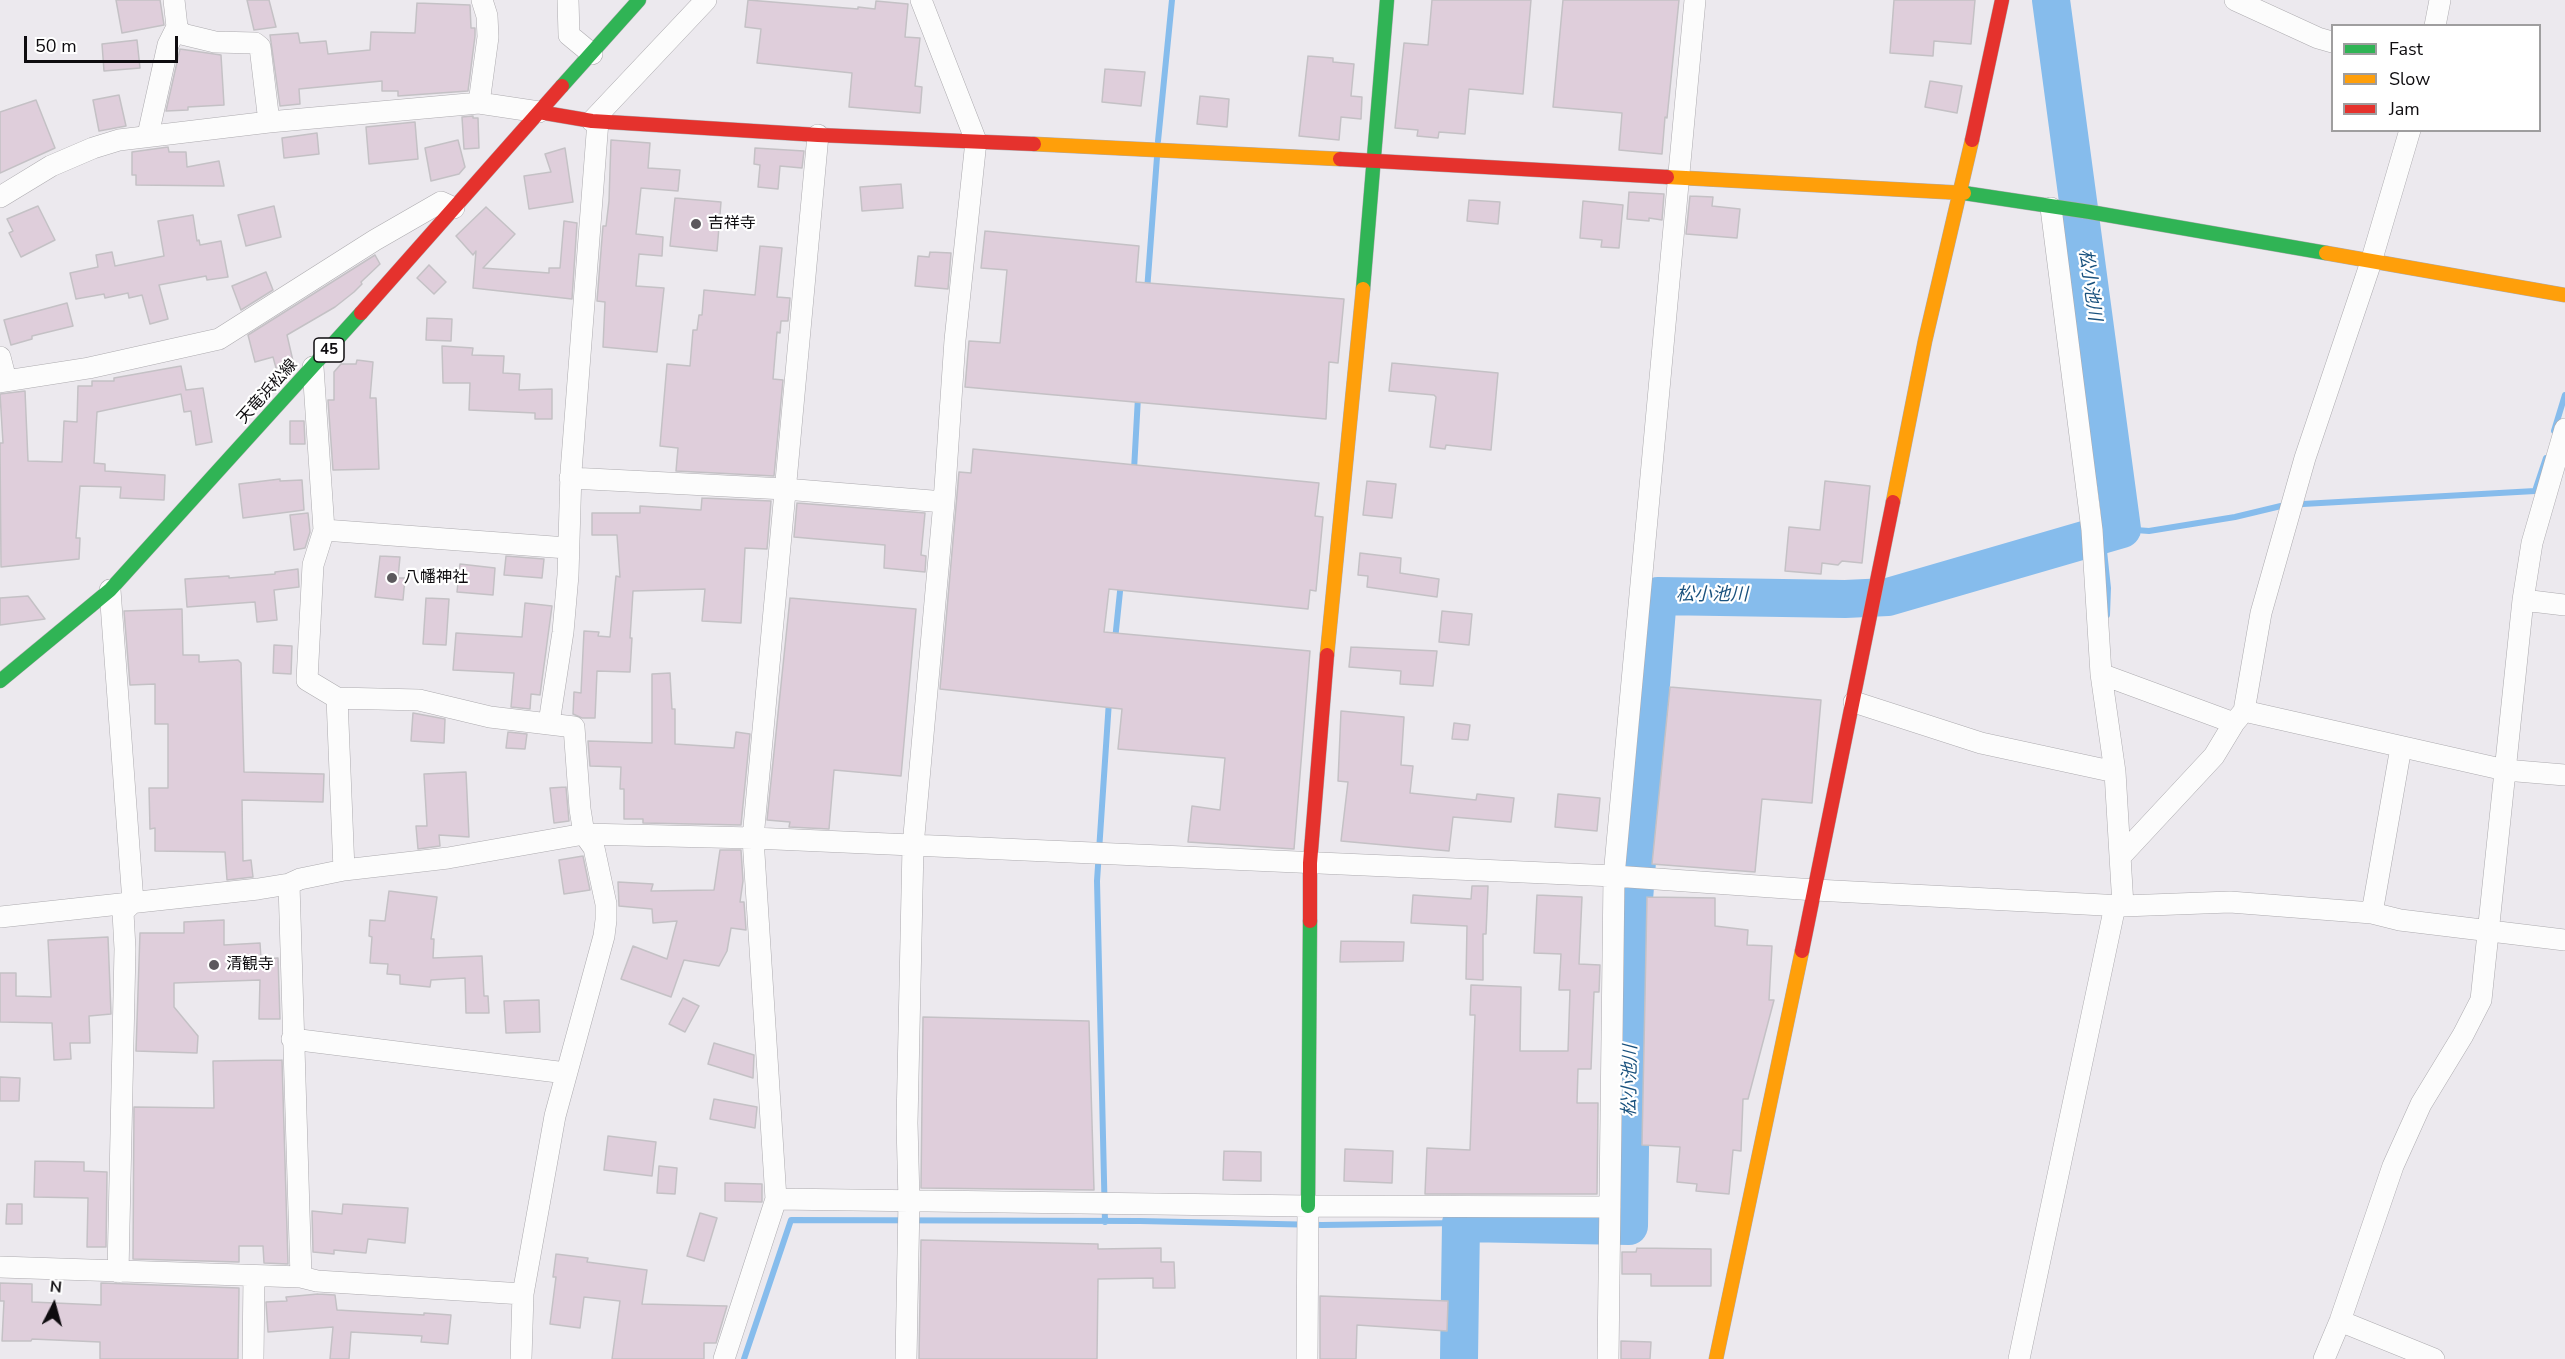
<!DOCTYPE html>
<meta charset="utf-8">
<style>
body{margin:0}
#map{position:relative;width:2565px;height:1359px;overflow:hidden;background:#ece9ee;font-family:"Nunito Sans",sans-serif}
canvas{display:block}
.legend{position:absolute;left:2331px;top:24px;width:210px;height:108px;box-sizing:border-box;background:#fff;border:2px solid #9f9e9f;margin:0;padding:8px 10px;list-style:none;font-size:18px;color:#0e0c0f}
.legend li{display:flex;align-items:center;gap:12px;height:30px}
.legend b{width:30px;border:2px solid #9f9e9f}
.north{position:absolute;left:24px;top:1275px;width:60px;height:60px;-webkit-text-stroke:4px #fff;paint-order:stroke;rotate:6deg;font-size:16px;font-weight:700;line-height:24px;text-align:center;color:#0e0c0f}
.north::after{content:'';display:block;margin:auto;width:21px;height:27px;background:#0e0c0f;clip-path:polygon(50% 0,100% 100%,50% 72%,0 100%)}
.scale{position:absolute;left:24px;top:36px;width:154px;height:27px;box-sizing:border-box;border:3px solid #0e0c0f;border-top:0;padding-left:8px;font-size:18px;line-height:21px;white-space:nowrap;color:#0e0c0f;-webkit-text-stroke:4px #fff;paint-order:stroke}
</style>
<div id="map">
<canvas width="2565" height="1359"></canvas>
<ul class="legend">
<li><b style="height:8px;background:#30b455"></b>Fast</li>
<li><b style="height:8px;background:#ff9f0a"></b>Slow</li>
<li><b style="height:8px;background:#e5322d"></b>Jam</li>
</ul>
<div class="north">N</div>
<div class="scale">50 m</div>
</div>
<script>
const g = document.querySelector('canvas').getContext('2d');
g.lineJoin = 'round';
const toPath = rows => new Path2D(rows.map(r => 'M' + r).join(''));
function strokePath(path, color, width, dash) { g.strokeStyle = color; g.lineWidth = width; g.lineCap = dash ? 'butt' : 'round'; g.setLineDash(dash || []); g.stroke(path); }
function fill(path, color) { g.fillStyle = color; g.fill(path, 'evenodd'); }
function label(font, color, halo, rows, align = 'center') {
  g.font = font + ' "Nunito Sans","Noto Sans JP",sans-serif'; g.lineWidth = 4.5; g.setLineDash([]); g.textBaseline = 'middle'; g.strokeStyle = halo; g.fillStyle = color; for (const [text, x, y, turn = 0] of rows) {
    g.save(); g.translate(x, y); g.rotate((+turn || 0) * Math.PI / 180); g.textAlign = isNaN(turn) ? turn : align; if (halo) g.strokeText(text, 0, 0); g.fillText(text, 0, 0); g.restore();
  }
}
const stream = toPath([
 [1158,141,1172,0],
 [1147,291,1157,157],
 [2090,419,2096,473],
 [2554,431,2565,395],
 [1134,470,1138,397],
 [2122,529,2149,531,2235,517,2285,505,2535,491,2546,458],
 [2102,532,2108,588,2107,615],
 [1115,640,1121,582],
 [1105,1222,1097,881,1109,701],
 [744,1359,791,1220,1140,1221,1322,1225,1461,1223]
]);
const river = toPath([
 [1459,1359,1461,1223,1629,1226,1633,912,1658,596,1845,599,1888,597,2122,529,2051,0]
]);
const building = toPath([
 [116,0,160,0,164,25,122,33,116,0],
 [247,0,269,0,276,27,254,30,247,0],
 [748,0,858,9,858,7,875,9,876,1,908,4,905,37,920,38,915,86,922,87,920,113,849,107,852,73,757,63,761,29,745,27,748,0],
 [1432,0,1531,0,1523,94,1469,89,1465,134,1439,132,1438,138,1417,136,1418,130,1395,128,1404,43,1428,45,1432,0],
 [1563,0,1679,0,1667,118,1665,117,1662,154,1619,150,1622,113,1553,107,1563,0],
 [1894,0,1975,0,1971,44,1934,41,1933,56,1890,53,1894,0],
 [417,3,470,5,471,28,475,28,475,36,468,91,398,96,398,91,382,91,382,81,299,89,300,104,280,106,270,35,298,33,300,43,326,41,328,54,370,50,371,32,415,33,417,3],
 [137,40,140,68,104,71,102,44,137,40],
 [180,49,221,55,224,105,188,107,188,110,166,111,180,49],
 [1308,56,1333,58,1333,62,1354,64,1351,96,1362,97,1361,119,1341,117,1339,140,1299,136,1308,56],
 [1105,69,1145,72,1141,106,1102,102,1105,69],
 [1930,81,1962,86,1957,113,1925,107,1930,81],
 [119,95,126,126,99,131,93,100,119,95],
 [1200,96,1229,99,1227,127,1197,124,1200,96],
 [36,100,55,148,0,173,0,112,36,100],
 [473,116,473,118,478,118,479,148,464,149,462,117,473,116],
 [415,122,418,159,369,164,366,127,415,122],
 [317,133,319,154,284,158,282,138,317,133],
 [458,140,465,167,459,174,431,181,425,148,458,140],
 [611,140,650,143,648,168,680,170,678,191,641,188,636,234,663,237,662,256,639,254,636,286,664,288,657,352,603,347,605,302,597,301,603,226,606,226,609,201,611,140],
 [168,147,169,152,186,152,187,167,219,161,224,186,136,185,136,175,132,175,132,152,168,147],
 [565,148,573,202,529,209,524,176,551,172,545,154,565,148],
 [755,148,804,151,802,168,780,166,778,189,758,187,760,165,754,164,755,148],
 [901,184,903,208,862,211,860,187,901,184],
 [1629,192,1664,194,1662,220,1649,218,1649,221,1627,219,1629,192],
 [1690,196,1713,197,1712,206,1740,209,1737,238,1686,234,1690,196],
 [675,198,721,202,717,251,670,246,675,198],
 [1469,200,1500,202,1498,224,1467,221,1469,200],
 [1583,201,1623,205,1619,248,1601,247,1602,240,1580,238,1583,201],
 [38,206,55,240,21,257,9,233,13,231,7,219,38,206],
 [274,206,281,237,246,246,238,215,274,206],
 [486,207,515,234,483,268,549,273,549,268,560,268,564,221,577,223,572,299,473,288,476,251,473,255,456,236,486,207],
 [193,215,197,241,199,240,200,245,221,241,228,277,207,280,206,276,159,285,168,319,150,324,142,295,129,298,128,293,105,298,104,294,76,299,70,273,98,267,96,255,112,252,115,266,164,256,158,221,193,215],
 [985,231,1139,246,1136,282,1344,299,1338,363,1329,362,1326,419,965,387,969,341,1000,343,1007,270,981,268,985,231],
 [760,246,782,248,777,297,790,298,788,321,781,321,780,333,777,332,773,379,783,380,774,476,676,471,678,448,660,446,667,364,690,366,693,330,697,330,699,315,702,315,704,290,755,295,760,246],
 [930,252,951,253,948,289,915,286,918,256,929,257,930,252],
 [375,255,380,264,361,282,362,284,354,292,335,307,287,335,293,361,290,365,276,368,273,357,255,362,248,335,375,255],
 [429,265,446,282,434,294,417,278,429,265],
 [266,272,273,290,241,310,232,286,266,272],
 [67,303,73,326,32,336,32,339,11,345,4,320,67,303],
 [427,318,452,319,451,341,426,340,427,318],
 [442,346,473,348,472,355,504,356,503,373,520,374,519,390,552,389,552,419,535,419,535,413,469,410,470,383,443,383,442,346],
 [357,360,373,362,370,398,376,398,379,469,333,470,328,400,334,400,334,372,341,364,356,364,357,360],
 [1392,363,1498,373,1491,450,1446,445,1445,449,1430,447,1436,397,1434,395,1389,391,1392,363],
 [181,366,186,390,203,388,212,442,196,445,191,411,184,412,181,394,97,412,94,463,105,464,105,471,165,475,164,500,120,498,121,487,80,486,76,538,80,538,79,559,1,567,0,443,3,443,0,394,25,391,28,461,62,462,64,421,77,422,78,386,92,386,92,381,114,381,114,378,181,366],
 [290,421,304,421,305,444,290,444,290,421],
 [973,449,1319,483,1315,516,1323,517,1316,591,1310,590,1308,609,1109,589,1104,632,1310,651,1294,849,1188,842,1192,806,1220,810,1225,758,1118,749,1122,709,940,689,959,472,971,473,973,449],
 [280,479,280,481,302,480,304,510,243,518,239,484,280,479],
 [1367,481,1396,484,1392,518,1363,515,1367,481],
 [1825,481,1870,486,1862,563,1842,561,1838,565,1822,563,1821,574,1785,571,1789,527,1820,530,1825,481],
 [702,498,771,501,767,549,745,548,741,623,702,621,705,589,633,591,630,638,632,638,630,672,597,671,595,718,582,718,573,714,574,692,581,693,584,631,599,632,598,636,610,637,616,576,620,577,617,535,592,535,592,513,640,513,640,506,701,510,702,498],
 [797,503,925,513,921,555,926,556,925,572,884,568,885,545,794,537,797,503],
 [308,513,310,532,305,548,294,550,290,515,308,513],
 [1360,553,1401,558,1400,573,1439,579,1437,597,1367,587,1368,576,1358,575,1360,553],
 [380,556,400,557,398,578,405,578,403,600,375,597,380,556],
 [506,556,544,559,542,578,504,575,506,556],
 [460,564,495,568,493,595,457,592,460,564],
 [298,569,299,587,274,590,277,620,257,622,255,602,187,607,185,579,229,576,229,578,275,574,275,572,298,569],
 [28,596,45,619,0,625,0,598,28,596],
 [426,598,449,599,446,645,423,644,426,598],
 [790,598,916,609,901,776,834,770,829,829,789,827,790,822,767,820,790,598],
 [525,603,552,606,540,695,531,694,530,709,511,707,514,673,453,670,456,633,522,637,525,603],
 [182,609,183,655,199,655,199,662,238,660,241,663,244,772,324,774,323,802,242,800,243,861,251,860,253,877,227,880,225,852,155,851,155,828,150,829,149,788,168,788,168,724,155,724,155,684,130,685,124,611,182,609],
 [1442,611,1472,614,1469,645,1439,642,1442,611],
 [274,645,292,646,291,674,273,673,274,645],
 [1351,647,1437,651,1433,686,1400,684,1401,671,1349,667,1351,647],
 [670,673,672,709,675,709,675,744,734,748,736,732,750,734,741,825,643,823,643,819,624,819,624,789,620,789,621,767,590,766,588,741,652,743,652,674,670,673],
 [1670,687,1821,700,1812,803,1762,799,1755,872,1652,864,1670,687],
 [1341,711,1404,717,1401,765,1413,766,1410,793,1476,800,1477,794,1514,798,1511,822,1453,817,1449,851,1341,841,1348,782,1338,781,1341,711],
 [413,713,445,719,444,743,411,741,413,713],
 [1454,723,1470,725,1468,740,1452,739,1454,723],
 [508,732,527,734,525,749,506,748,508,732],
 [466,772,469,837,439,835,440,846,418,849,416,826,427,826,424,774,466,772],
 [566,787,569,821,554,823,550,788,566,787],
 [1558,794,1600,798,1597,831,1555,827,1558,794],
 [720,850,741,850,743,881,740,902,744,902,746,930,731,928,727,951,719,966,684,960,671,997,621,979,633,946,667,959,677,921,653,923,652,909,619,906,618,882,653,884,651,891,714,890,720,850],
 [583,856,590,890,564,894,559,860,583,856],
 [1472,886,1488,886,1486,934,1483,934,1483,980,1466,979,1467,926,1411,923,1413,895,1471,899,1472,886],
 [389,891,437,897,431,939,434,939,433,958,482,956,484,996,488,996,489,1013,466,1013,465,978,431,980,430,987,400,984,400,975,387,974,388,964,370,963,372,937,369,936,370,920,385,921,389,891],
 [1537,895,1582,897,1579,964,1600,965,1599,992,1594,992,1591,1069,1578,1069,1577,1103,1598,1103,1597,1194,1425,1194,1427,1148,1470,1150,1475,1015,1470,1015,1471,985,1521,987,1520,1051,1568,1051,1570,990,1559,990,1561,954,1534,953,1537,895],
 [1647,897,1715,898,1715,926,1748,930,1747,945,1772,946,1769,1000,1774,1000,1748,1099,1743,1099,1741,1151,1733,1150,1729,1194,1696,1191,1697,1184,1677,1182,1680,1147,1642,1145,1647,897],
 [224,920,224,945,260,943,261,959,278,958,280,1019,259,1019,260,980,174,983,174,1007,198,1036,197,1053,136,1051,140,933,184,933,184,922,224,920],
 [108,937,111,1014,89,1016,90,1043,70,1043,71,1059,54,1060,52,1023,0,1022,0,973,16,973,16,996,51,997,48,940,108,937],
 [1341,941,1404,942,1403,961,1340,962,1341,941],
 [683,998,699,1006,685,1032,669,1024,683,998],
 [539,1000,540,1032,506,1033,504,1001,539,1000],
 [923,1017,1089,1021,1094,1190,921,1188,923,1017],
 [714,1043,754,1055,753,1078,708,1064,714,1043],
 [282,1060,288,1264,264,1263,263,1246,239,1246,239,1262,133,1259,134,1107,214,1108,213,1061,282,1060],
 [0,1077,20,1078,19,1101,0,1101,0,1077],
 [714,1099,757,1107,755,1128,710,1119,714,1099],
 [608,1136,656,1142,652,1176,604,1170,608,1136],
 [1345,1149,1393,1151,1392,1183,1344,1181,1345,1149],
 [1224,1151,1261,1152,1261,1181,1223,1180,1224,1151],
 [35,1161,84,1162,84,1171,107,1172,106,1247,87,1247,88,1198,34,1197,35,1161],
 [659,1166,677,1168,675,1194,657,1193,659,1166],
 [725,1183,762,1184,762,1202,725,1201,725,1183],
 [7,1204,22,1204,22,1224,6,1224,7,1204],
 [343,1204,408,1208,405,1243,368,1239,366,1253,334,1250,334,1254,313,1252,312,1211,342,1214,343,1204],
 [700,1213,717,1218,704,1261,687,1256,700,1213],
 [921,1240,1098,1244,1098,1249,1161,1248,1161,1262,1174,1262,1175,1288,1153,1288,1153,1278,1098,1279,1097,1359,919,1359,921,1240],
 [1637,1248,1711,1249,1711,1286,1651,1286,1651,1274,1622,1274,1622,1252,1636,1252,1637,1248],
 [556,1254,588,1258,587,1262,647,1270,642,1304,727,1306,716,1343,704,1343,704,1359,612,1359,620,1301,584,1297,580,1328,550,1324,556,1277,553,1277,556,1254],
 [0,1283,32,1284,32,1302,101,1305,101,1283,239,1288,238,1359,100,1359,100,1342,32,1339,31,1341,2,1341,4,1301,0,1301,0,1283],
 [318,1294,335,1295,337,1310,424,1315,424,1313,451,1315,448,1344,421,1342,422,1336,351,1332,349,1359,330,1359,333,1327,268,1332,266,1302,287,1301,286,1297,318,1294],
 [1320,1296,1448,1301,1447,1331,1357,1325,1356,1359,1320,1359,1320,1296],
 [1621,1341,1651,1342,1650,1359,1621,1359,1621,1341]
]);
const street = toPath([
 [174,0,177,27,182,34,215,42,255,43,260,47,269,122],
 [568,0,569,35,592,54],
 [2235,0,2318,38,2332,42],
 [2435,26,2440,0],
 [479,103,488,37,487,16,482,0],
 [592,121,706,0],
 [148,135,168,45,177,27],
 [0,197,51,166,93,148,119,140,269,122,479,103,539,112],
 [2051,208,2092,530,2101,674,2115,772,2123,906],
 [0,357,6,380],
 [313,367,324,530,313,565,307,680,337,698,419,700,490,717,574,727,580,809,584,834,594,848,606,904,606,920,604,936,555,1116,523,1294],
 [0,382,89,368,219,339,375,240,441,202,454,208],
 [570,478,785,489,944,502],
 [324,530,567,548],
 [110,590,133,902,123,912,125,949,118,1272],
 [2523,600,2565,605],
 [2101,674,2234,723],
 [337,698,344,870,448,858,584,834,753,838,1614,876,1815,890,2123,906,2230,902,2372,913,2400,920,2565,940],
 [1854,702,1981,743,2115,772],
 [2244,711,2505,770,2565,775],
 [549,723,563,632,568,575,571,472,598,121],
 [2120,857,2214,756,2234,723,2244,711,2261,613,2305,458,2371,262,2410,130],
 [289,884,301,1277],
 [2372,913,2401,747],
 [0,917,258,889,289,884,300,879,344,870],
 [292,1039,566,1073],
 [776,1199,1308,1206,1610,1207],
 [0,1267,301,1277,317,1281,523,1294,521,1359],
 [2340,1321,2434,1359],
 [253,1359,254,1276],
 [724,1359,776,1199,753,838,818,135],
 [906,1359,909,1201,907,1123,913,846,944,502,955,340,976,141,921,0],
 [1307,1359,1308,1206],
 [1608,1359,1614,876,1695,0],
 [2019,1359,2115,906],
 [2324,1359,2340,1321,2393,1166,2421,1104,2463,1035,2481,1000,2523,600,2532,543,2565,429]
]);
const fast = toPath([
 [562,86,639,0],
 [1964,193,2090,212,2326,253],
 [1363,289,1387,0],
 [0,681,110,590,361,313],
 [1308,1206,1310,921]
]);
const slow = toPath([
 [1034,144,1340,159],
 [1667,177,1964,193],
 [2326,253,2565,295],
 [1893,502,1925,341,1972,140],
 [1327,655,1363,289],
 [1716,1359,1802,951]
]);
const jam = toPath([
 [539,112,592,121,818,135,1034,144],
 [1972,140,2002,0],
 [1340,159,1667,177],
 [361,313,562,86],
 [1310,921,1310,863,1327,655],
 [1802,951,1893,502]
]);
const markers = [
 [696,224,6,"#5c595d"],
 [392,578,6,"#5c595d"],
 [214,965,6,"#5c595d"]
];
const shields = [
 [329,350,30]
];
const shieldNames = [
 ["45",329,350]
];
const poiNames = [
 ["吉祥寺",708,224],
 ["八幡神社",404,578],
 ["清観寺",226,965]
];
const streetNames = [
 ["天竜浜松線",268,392,-48]
];
const waterNames = [
 ["松小池川",2089,285,82],
 ["松小池川",1712,596],
 ["松小池川",1631,1081,-89]
];
strokePath(stream, '#86bcec', 6);
strokePath(river, '#86bcec', 38);
fill(building, '#dfcedb');
strokePath(building, '#c4c1c5', 1.5);
strokePath(street, '#adabaf', 22);
strokePath(fast, '#adabaf', 15);
strokePath(slow, '#adabaf', 15);
strokePath(jam, '#adabaf', 15);
strokePath(street, '#fcfcfc', 21);
strokePath(fast, '#30b455', 14);
strokePath(slow, '#ff9f0a', 14);
strokePath(jam, '#e5322d', 14);
for (const [x, y, r, color] of markers) { const dot = new Path2D(); dot.arc(x, y, r, 0, 2 * Math.PI); g.fillStyle = color; g.fill(dot); strokePath(dot, '#fff', 2); }
for (const [x, y, w] of shields) { const box = new Path2D(); box.roundRect(x - w / 2, y - 12, w, 24, 4.5); g.fillStyle = '#fff'; g.fill(box); strokePath(box, '#0e0c0f', 1.5); }
label('bold 15px', '#0e0c0f', null, shieldNames);
label('16px', '#0e0c0f', '#fff', poiNames, 'left');
label('16px', '#0e0c0f', '#fff', streetNames);
label('italic 18px', '#1a527e', '#fff', waterNames);
</script>
